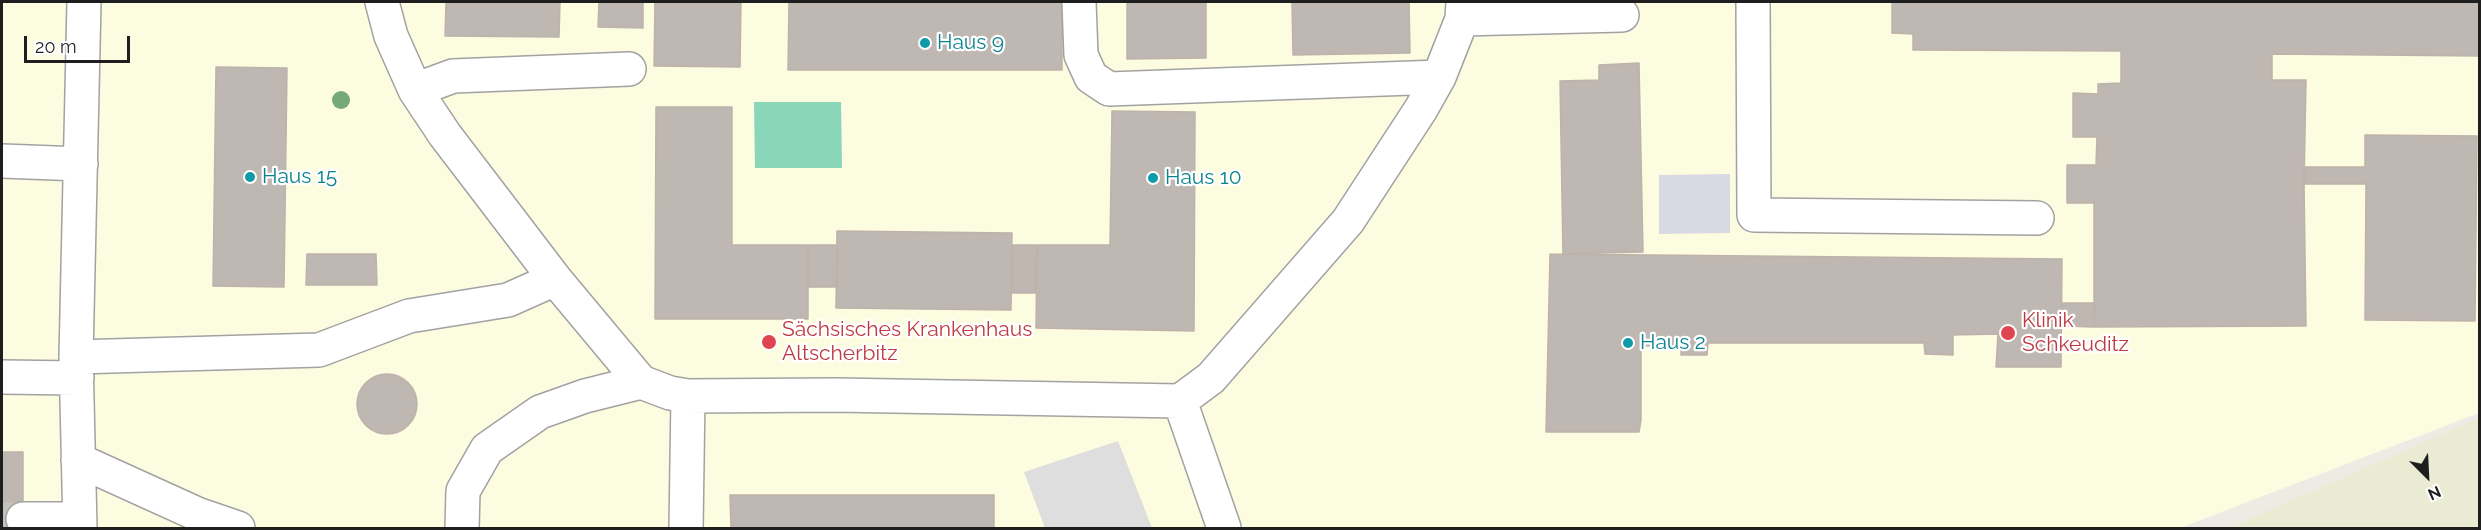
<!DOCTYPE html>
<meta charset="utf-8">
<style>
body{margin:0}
#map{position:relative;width:2481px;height:530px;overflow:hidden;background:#eeebe5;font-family:Raleway,sans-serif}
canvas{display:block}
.frame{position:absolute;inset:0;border:3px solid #1e1e1e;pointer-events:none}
.north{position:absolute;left:2397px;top:446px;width:60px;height:60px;-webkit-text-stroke:4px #fff;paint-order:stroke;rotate:156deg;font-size:16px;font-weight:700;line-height:24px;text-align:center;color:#1e1e1e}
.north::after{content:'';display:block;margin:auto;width:21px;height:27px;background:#1e1e1e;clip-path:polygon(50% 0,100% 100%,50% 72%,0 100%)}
.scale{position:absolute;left:24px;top:36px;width:106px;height:27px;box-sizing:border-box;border:3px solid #1e1e1e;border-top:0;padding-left:8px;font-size:18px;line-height:21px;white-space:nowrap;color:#1e1e1e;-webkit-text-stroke:4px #fff;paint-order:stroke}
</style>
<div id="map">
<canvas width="2481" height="530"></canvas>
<div class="frame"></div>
<div class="north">N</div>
<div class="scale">20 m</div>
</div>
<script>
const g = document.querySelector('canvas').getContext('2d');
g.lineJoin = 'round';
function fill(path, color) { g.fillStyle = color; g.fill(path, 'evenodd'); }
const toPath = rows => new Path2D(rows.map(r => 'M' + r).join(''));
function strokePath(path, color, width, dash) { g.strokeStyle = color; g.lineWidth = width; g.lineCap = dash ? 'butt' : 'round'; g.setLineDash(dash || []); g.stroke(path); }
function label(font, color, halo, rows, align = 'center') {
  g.font = font + ' Raleway,sans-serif'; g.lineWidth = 4.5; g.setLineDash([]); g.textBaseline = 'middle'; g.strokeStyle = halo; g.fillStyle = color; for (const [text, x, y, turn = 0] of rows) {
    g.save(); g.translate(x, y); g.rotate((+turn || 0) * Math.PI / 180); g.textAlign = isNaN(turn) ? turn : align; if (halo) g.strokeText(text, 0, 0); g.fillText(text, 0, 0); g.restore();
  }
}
const education = toPath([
 [2,2,2479,2,2479,413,2180,528,2,528]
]);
const farmland = toPath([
 [2479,418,2479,528,2229,528]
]);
const pitch = toPath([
 [754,102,841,102,842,168,755,168]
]);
const parking = toPath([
 [1118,441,1152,528,1045,528,1024,472]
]);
const plaza = toPath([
 [1730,174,1730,233,1659,234,1659,175]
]);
const building = toPath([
 [446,2,560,2,559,37,445,36,446,2],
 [599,2,643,2,643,28,598,27,599,2],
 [655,2,741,2,740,67,654,66,655,2],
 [789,2,1062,2,1062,70,788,70,789,2],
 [1127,2,1206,2,1206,58,1127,59,1127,2],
 [1292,2,1409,2,1410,53,1293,55,1292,2],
 [1892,2,2480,2,2480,56,2272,54,2272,80,2306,80,2304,184,2306,326,2094,327,2094,203,2067,203,2067,165,2096,165,2097,137,2073,137,2073,93,2098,94,2098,84,2121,83,2121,51,1913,50,1913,34,1892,33,1892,2],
 [1639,63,1643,252,1563,254,1560,81,1599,80,1599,65,1639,63],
 [216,67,287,68,284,287,213,286,216,67],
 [656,107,732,107,732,245,808,245,808,319,655,319,656,107],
 [1112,111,1195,112,1194,331,1036,328,1037,245,1110,245,1112,111],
 [2365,135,2477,136,2475,321,2365,320,2366,184,2304,184,2305,167,2365,167,2365,135],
 [837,231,1012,233,1011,310,836,308,837,231],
 [808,245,837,245,837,287,808,287,808,245],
 [1012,245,1037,245,1035,293,1012,293,1012,245],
 [307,254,376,254,377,285,306,285,307,254],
 [1550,254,2062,259,2061,367,1996,367,1998,334,1953,335,1953,355,1925,354,1924,343,1708,343,1707,355,1681,355,1681,345,1641,346,1641,420,1639,432,1546,432,1550,254],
 [2062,303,2095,303,2094,327,2062,326,2062,303],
 '357 404a30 30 0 1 1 60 0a30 30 0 1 1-60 0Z',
 [2,452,23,452,23,528,2,528,2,452],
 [730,495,994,495,994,528,731,528,730,495]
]);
const minorTunnel = toPath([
 [2,519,23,519]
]);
const minor = toPath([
 [382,2,391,36,415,90,445,135,555,279,641,382,670,393,688,396,836,395,1180,401,1211,378,1348,221,1421,109,1439,77,1462,19,1463,2],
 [1079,2,1081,55,1091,77,1109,89,1439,77],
 [1753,2,1754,215,2037,218],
 [1462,19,1622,15],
 [415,90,453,76,629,69],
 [2,161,81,164],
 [76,357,319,350,409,316,508,300,555,279],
 [2,377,77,378],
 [1180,401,1224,528],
 [78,460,197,514,238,528],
 [23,519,79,519],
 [80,528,76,357,84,2],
 [462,528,463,491,487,449,540,412,585,396,641,382],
 [686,528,688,396]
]);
const trees = [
 [341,100]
];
const markers = [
 [925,43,6,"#0f9aa8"],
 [250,177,6,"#0f9aa8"],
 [1153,178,6,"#0f9aa8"],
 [2008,333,8,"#e0444e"],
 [769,342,8,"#e0444e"],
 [1628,343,6,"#0f9aa8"]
];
const cultureNames = [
 ["Haus 9",937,43],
 ["Haus 15",262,177],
 ["Haus 10",1165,178],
 ["Haus 2",1640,343]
];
const healthNames = [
 ["Klinik",2022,321],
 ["Schkeuditz",2022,345],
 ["Sächsisches Krankenhaus",782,330],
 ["Altscherbitz",782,354]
];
fill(education, '#fcfce0');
fill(farmland, '#e9ebd2');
fill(pitch, '#8ad6b8');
fill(parking, '#dedede');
fill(plaza, '#d9d9e4');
fill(building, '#beb7b2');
strokePath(building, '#beb2a9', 1.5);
strokePath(minorTunnel, '#c4c2bd', 33, [33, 16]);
strokePath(minor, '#a2a2a2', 36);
strokePath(minor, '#fff', 33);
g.fillStyle = '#77a877';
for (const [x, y] of trees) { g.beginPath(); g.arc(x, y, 9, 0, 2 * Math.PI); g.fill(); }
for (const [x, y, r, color] of markers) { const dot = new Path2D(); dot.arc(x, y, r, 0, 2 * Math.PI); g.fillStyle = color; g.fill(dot); strokePath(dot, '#fff', 2); }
label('21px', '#0d838f', '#fff', cultureNames, 'left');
label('21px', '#be3a42', '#fff', healthNames, 'left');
</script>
